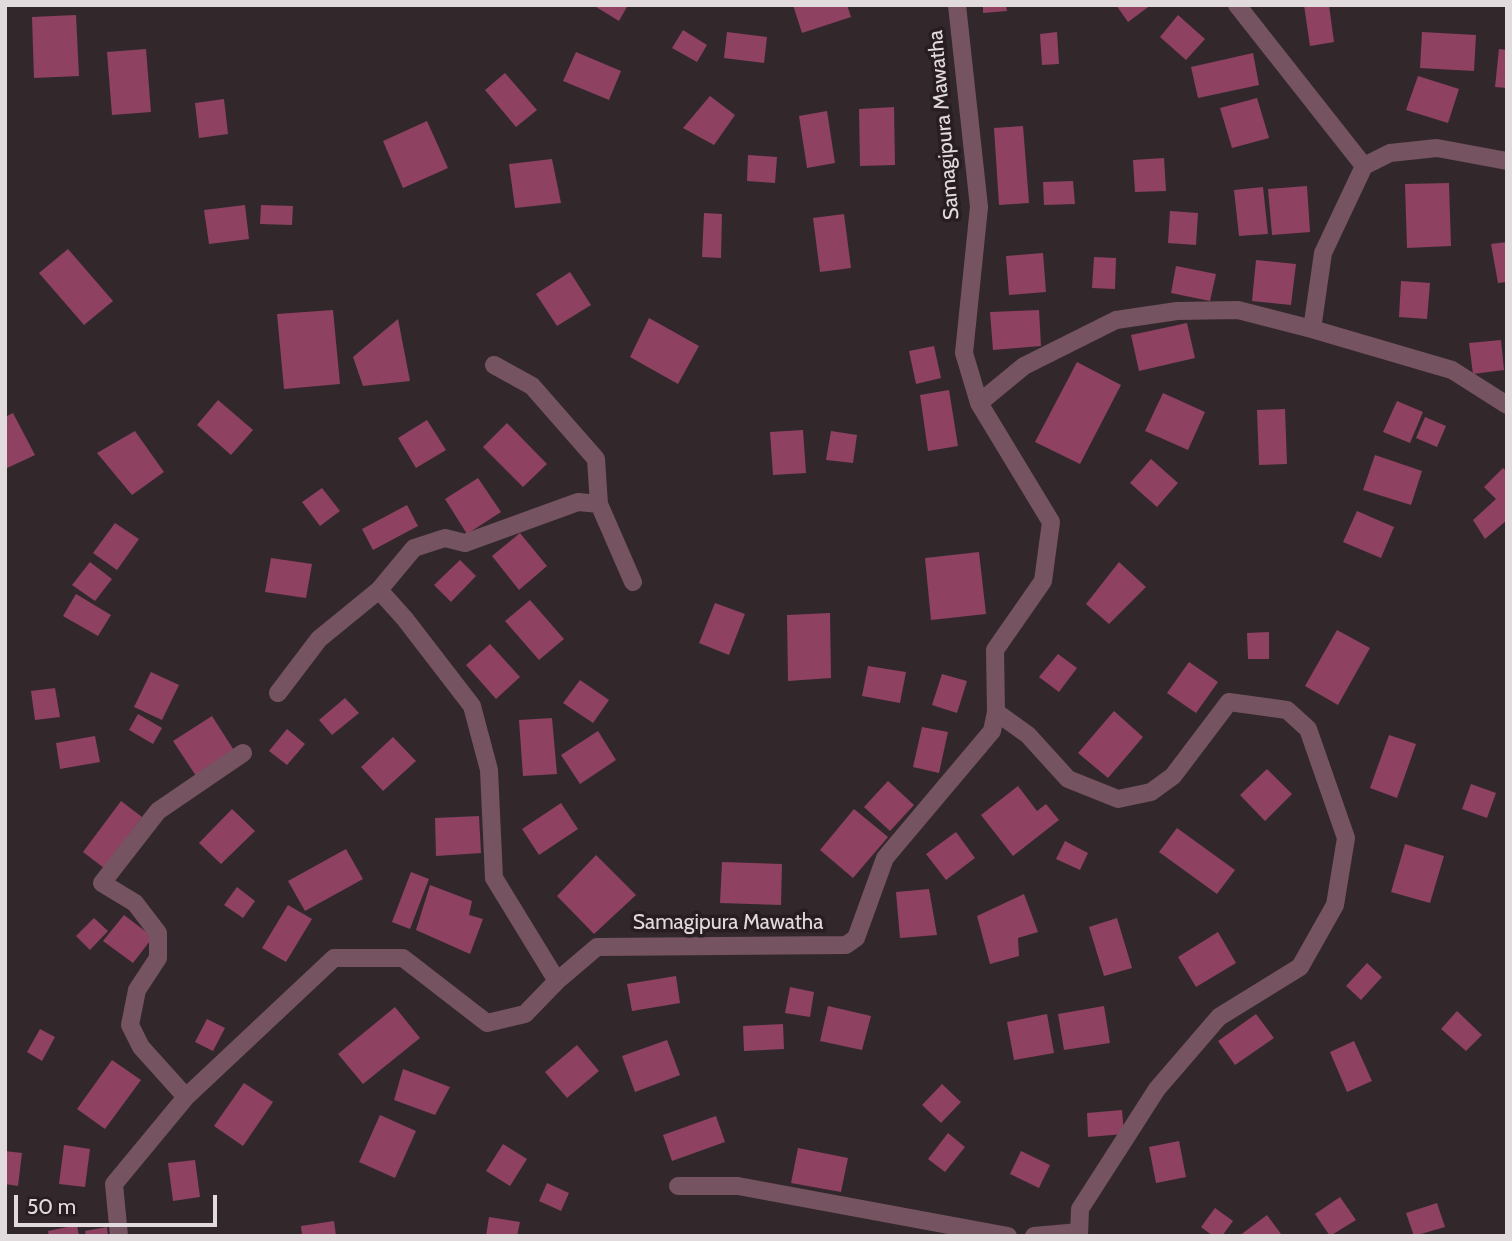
<!DOCTYPE html>
<style>
body{margin:0}
#map{position:relative;width:1512px;height:1241px;overflow:hidden;background:#32282c;font-family:Cabin,sans-serif}
canvas{display:block}
.frame{position:absolute;inset:0;border:7px solid #e2dbdd;pointer-events:none}
.scale{position:absolute;left:14px;top:1195px;width:203px;height:32px;box-sizing:border-box;border:4px solid #e2dbdd;border-top:0;padding-left:9px;font-size:21px;line-height:24px;white-space:nowrap;color:#e2dbdd;-webkit-text-stroke:5px #281e22;paint-order:stroke}
</style>
<div id="map">
<canvas width="1512" height="1241"></canvas>
<div class="frame"></div>
<div class="scale">50 m</div>
</div>
<script>
const g = document.querySelector('canvas').getContext('2d');
g.lineJoin = 'round';
function fill(path, color) { g.fillStyle = color; g.fill(path, 'evenodd'); }
const toPath = rows => new Path2D(rows.map(r => 'M' + r).join(''));
function strokePath(path, color, width, dash) { g.strokeStyle = color; g.lineWidth = width; g.lineCap = dash ? 'butt' : 'round'; g.setLineDash(dash || []); g.stroke(path); }
function label(font, color, halo, rows, align = 'center') {
  g.font = font + ' Cabin,sans-serif'; g.lineWidth = 7; g.setLineDash([]); g.textBaseline = 'middle'; g.strokeStyle = halo; g.fillStyle = color; for (const [text, x, y, turn = 0] of rows) {
    g.save(); g.translate(x, y); g.rotate((+turn || 0) * Math.PI / 180); g.textAlign = isNaN(turn) ? turn : align; if (halo) g.strokeText(text, 0, 0); g.fillText(text, 0, 0); g.restore();
  }
}
const building = toPath([
 [593,5,628,5,619,21],
 [793,5,847,5,851,17,802,33],
 [983,5,1006,5,1007,11,983,13],
 [1116,5,1151,5,1128,22],
 [1304,5,1329,5,1334,42,1310,46],
 [76,15,79,76,34,78,32,17],
 [1178,15,1205,39,1186,60,1160,37],
 [683,30,707,45,697,62,672,48],
 [727,32,767,37,764,63,724,58],
 [1057,32,1059,64,1042,65,1040,34],
 [1422,32,1476,35,1474,71,1420,68],
 [146,49,151,112,112,115,107,52],
 [1499,49,1507,50,1507,88,1495,87],
 [576,52,621,71,609,100,563,81],
 [1253,53,1259,85,1198,98,1191,67],
 [505,73,537,110,516,127,485,90],
 [1418,76,1459,89,1448,123,1406,110],
 [710,96,735,115,714,145,683,128],
 [1257,98,1269,138,1232,148,1220,108],
 [224,99,228,134,199,138,195,103],
 [894,107,895,165,860,166,859,109],
 [827,111,835,163,807,168,799,116],
 [427,121,448,168,403,188,383,141],
 [1023,126,1029,203,999,205,994,128],
 [748,155,777,157,775,183,747,181],
 [1164,158,1166,191,1135,192,1133,160],
 [552,159,561,203,515,208,509,164],
 [1073,181,1075,204,1044,205,1043,182],
 [1449,183,1451,246,1407,248,1405,184],
 [1307,186,1310,232,1272,235,1268,189],
 [1263,187,1268,234,1239,236,1234,190],
 [245,205,249,239,209,244,204,210],
 [261,205,293,206,292,225,260,224],
 [1170,211,1198,213,1196,245,1168,243],
 [704,213,722,214,721,258,702,257],
 [844,214,851,268,820,272,813,218],
 [1507,242,1507,282,1498,283,1491,244],
 [68,249,113,301,84,325,39,273],
 [1043,253,1046,292,1009,295,1006,256],
 [1094,257,1116,258,1115,289,1092,288],
 [1256,260,1296,264,1291,305,1252,301],
 [1176,266,1216,274,1210,301,1171,293],
 [570,272,591,305,557,326,536,294],
 [1401,281,1430,283,1427,319,1399,317],
 [333,310,340,384,284,389,277,314],
 [1039,310,1041,346,993,350,990,312],
 [649,318,699,346,678,384,630,357],
 [398,319,410,381,363,386,353,357],
 [1187,323,1195,358,1139,371,1131,335],
 [1501,340,1504,370,1473,374,1469,343],
 [934,346,941,378,916,384,909,351],
 [1077,362,1121,385,1080,464,1035,442],
 [949,390,958,446,928,451,920,395],
 [1163,393,1205,412,1188,450,1145,431],
 [218,400,253,430,231,455,197,425],
 [1397,401,1423,412,1410,443,1383,432],
 [1285,409,1287,464,1259,465,1257,410],
 [13,413,35,455,5,469,5,417],
 [1425,417,1446,426,1437,447,1416,438],
 [427,420,446,450,416,468,398,438],
 [507,423,547,464,523,487,483,447],
 [803,430,806,473,773,475,770,432],
 [135,431,164,472,132,495,97,453],
 [831,431,857,435,853,463,826,460],
 [1375,455,1422,471,1411,505,1363,490],
 [1151,459,1178,483,1157,507,1130,483],
 [1503,468,1507,472,1507,520,1485,539,1473,520,1496,499,1484,487],
 [478,478,501,512,467,534,445,499],
 [322,488,340,511,320,526,302,502],
 [407,505,418,526,373,550,362,529],
 [1357,511,1394,527,1381,558,1343,542],
 [115,523,139,539,117,570,93,553],
 [520,533,547,566,519,590,492,556],
 [979,552,986,614,931,620,925,558],
 [271,558,312,564,306,598,265,592],
 [460,560,476,576,451,602,434,585],
 [90,562,112,579,95,601,72,585],
 [1119,562,1146,587,1109,624,1086,604],
 [76,594,111,615,98,636,63,616],
 [530,600,564,639,539,660,505,621],
 [715,603,745,614,729,655,699,643],
 [830,613,831,678,788,681,787,615],
 [1337,630,1370,648,1338,705,1305,686],
 [1269,632,1269,659,1248,659,1247,633],
 [490,644,520,677,496,699,466,665],
 [1058,654,1077,668,1059,692,1039,677],
 [1189,662,1218,682,1196,713,1167,693],
 [868,666,906,672,900,703,862,696],
 [151,672,179,685,162,720,134,707],
 [942,674,967,681,957,713,932,705],
 [580,680,609,700,593,723,563,703],
 [55,688,60,717,35,720,31,691],
 [345,698,359,713,332,735,319,720],
 [1114,711,1143,737,1108,778,1078,753],
 [138,714,162,728,153,744,129,730],
 [212,716,237,755,198,779,173,741],
 [552,718,557,774,523,776,519,720],
 [922,727,948,732,939,773,913,767],
 [287,729,305,744,287,765,269,751],
 [598,731,616,760,580,784,561,755],
 [1389,735,1416,744,1397,798,1370,788],
 [95,736,100,762,60,769,56,743],
 [393,737,416,761,383,791,361,767],
 [1267,769,1292,794,1265,821,1240,795],
 [888,781,914,805,890,831,864,807],
 [1471,784,1496,793,1487,818,1462,809],
 [1018,786,1037,811,1046,804,1059,820,1013,856,981,815],
 [121,801,142,817,104,868,83,852],
 [561,803,578,829,539,855,522,829],
 [232,809,255,831,221,864,199,843],
 [854,809,888,837,853,878,820,850],
 [479,816,481,853,436,856,435,818],
 [1177,828,1235,870,1217,894,1159,852],
 [956,832,975,858,946,880,926,854],
 [1065,841,1088,853,1080,870,1056,859],
 [1405,844,1444,856,1430,903,1391,892],
 [346,849,363,879,305,911,288,881],
 [596,855,636,895,594,934,557,896],
 [722,862,782,864,781,905,720,903],
 [411,872,429,879,410,929,392,922],
 [430,885,472,901,469,915,483,919,470,954,416,930],
 [237,887,255,901,243,918,224,905],
 [929,889,937,935,900,938,896,892],
 [1024,894,1038,932,1018,938,1019,956,990,964,977,916],
 [288,905,312,919,286,962,262,948],
 [124,915,153,937,133,963,103,941],
 [94,918,108,931,90,950,76,936],
 [1117,918,1132,968,1104,976,1089,927],
 [1218,932,1236,963,1196,987,1178,957],
 [1367,963,1382,977,1361,1000,1346,986],
 [676,976,680,1003,632,1011,627,984],
 [790,987,814,992,810,1017,785,1013],
 [828,1006,871,1016,862,1050,820,1041],
 [1104,1006,1110,1043,1064,1050,1058,1014],
 [395,1007,420,1038,363,1084,338,1054],
 [1457,1011,1482,1035,1466,1051,1441,1029],
 [1047,1014,1054,1053,1014,1060,1007,1022],
 [1256,1014,1274,1038,1235,1065,1218,1041],
 [207,1019,225,1028,213,1051,195,1042],
 [783,1024,784,1049,744,1051,743,1026],
 [40,1029,55,1037,42,1061,27,1052],
 [667,1040,680,1075,635,1092,622,1056],
 [1354,1041,1372,1081,1347,1092,1330,1052],
 [577,1045,599,1071,567,1098,545,1072],
 [112,1060,141,1080,105,1129,77,1109],
 [403,1069,450,1087,435,1115,394,1100],
 [244,1083,273,1102,243,1146,214,1126],
 [942,1084,961,1102,941,1123,922,1105],
 [1122,1110,1124,1134,1088,1137,1087,1113],
 [380,1115,416,1131,395,1178,359,1162],
 [716,1116,725,1142,672,1161,663,1135],
 [948,1133,965,1147,945,1172,928,1159],
 [1179,1141,1186,1177,1156,1183,1149,1147],
 [503,1144,527,1159,510,1186,486,1171],
 [64,1145,90,1149,85,1187,59,1184],
 [798,1148,848,1158,841,1192,791,1183],
 [5,1151,22,1153,18,1186,5,1184],
 [1021,1151,1050,1165,1039,1188,1010,1174],
 [195,1160,200,1197,173,1201,168,1163],
 [547,1183,569,1193,561,1211,539,1201],
 [1340,1197,1356,1220,1330,1236,1315,1214],
 [1437,1203,1445,1227,1414,1236,1406,1213],
 [1215,1208,1233,1221,1222,1236,1213,1236,1201,1227],
 [1267,1215,1281,1234,1239,1236],
 [489,1217,520,1222,517,1236,486,1236],
 [334,1221,336,1236,302,1236,301,1226],
 [77,1225,79,1236,49,1236,48,1231],
 [107,1227,108,1236,86,1236,85,1231]
]);
const minor = toPath([
 [1237,5,1364,166],
 [1312,329,1323,253,1364,166,1390,153,1437,148,1507,161],
 [494,365,532,386,596,459,599,504,633,582],
 [979,403,1024,366,1116,320,1177,311,1238,310,1312,329,1452,370,1507,405],
 [379,590,405,619,472,706,489,770,494,878,557,981],
 [278,693,319,639,379,590,414,548,445,538,465,543,578,502,599,504],
 [996,712,1028,735,1068,779,1118,799,1151,792,1173,776,1229,702,1287,710,1308,729,1346,838,1335,905,1300,967,1219,1017,1157,1089,1080,1209,1079,1236],
 [186,1097,141,1047,130,1025,137,990,158,958,158,933,135,903,102,883,158,811,243,753],
 [678,1186,738,1186,1008,1236],
 [119,1236,114,1184,186,1097,334,958,403,958,487,1023,525,1014,557,981,597,947,846,945,856,938,885,858,992,731,996,712,995,650,1043,581,1051,522,979,403,964,353,979,207,957,5],
 [1034,1236,1079,1232]
]);
const streetNames = [
 ["Samagipura Mawatha",944,125,-95],
 ["Samagipura Mawatha",728,923]
];
fill(building, '#8e4161');
strokePath(minor, '#765360', 18);
label('21px', '#e2dbdd', '#281e22', streetNames);
</script>
